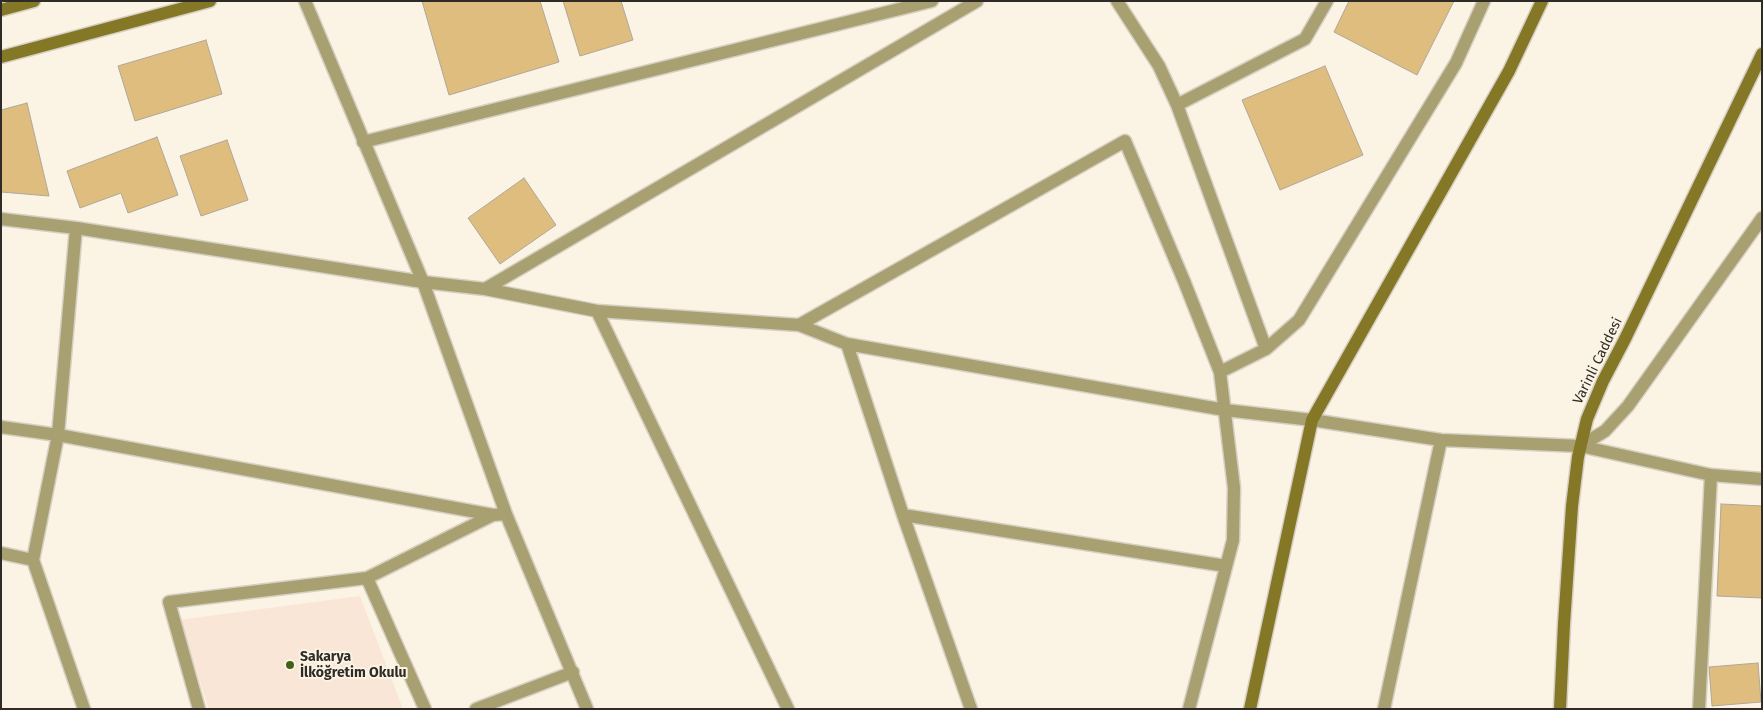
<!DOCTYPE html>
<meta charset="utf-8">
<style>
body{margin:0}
#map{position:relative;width:1763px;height:710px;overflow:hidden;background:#fbf3e4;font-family:"Fira Sans",sans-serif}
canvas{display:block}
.frame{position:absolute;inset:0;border:2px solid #2f2c27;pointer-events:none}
</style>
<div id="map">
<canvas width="1763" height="710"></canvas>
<div class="frame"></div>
</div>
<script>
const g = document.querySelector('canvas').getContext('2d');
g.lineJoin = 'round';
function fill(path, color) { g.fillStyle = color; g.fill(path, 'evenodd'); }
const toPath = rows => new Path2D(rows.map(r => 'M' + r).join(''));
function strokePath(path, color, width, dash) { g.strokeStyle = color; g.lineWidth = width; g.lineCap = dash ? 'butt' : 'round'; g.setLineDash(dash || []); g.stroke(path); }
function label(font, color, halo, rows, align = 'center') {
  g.font = font + ' "Fira Sans",sans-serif'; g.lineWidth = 4; g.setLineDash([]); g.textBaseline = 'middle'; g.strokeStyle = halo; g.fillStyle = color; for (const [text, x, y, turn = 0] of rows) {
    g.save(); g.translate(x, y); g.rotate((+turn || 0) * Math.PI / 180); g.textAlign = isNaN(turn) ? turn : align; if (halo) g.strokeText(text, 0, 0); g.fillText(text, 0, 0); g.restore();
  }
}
const education = toPath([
 [360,596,403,709,209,709,179,620]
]);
const building = toPath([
 [422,1,540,1,559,62,449,95,422,1],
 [563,1,621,1,633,40,580,56,563,1],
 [1349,1,1454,1,1417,75,1334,32,1349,1],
 [206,40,222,94,135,121,118,66,206,40],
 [1325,66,1363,155,1280,190,1242,100,1325,66],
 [27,103,49,196,1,192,1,110,27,103],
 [157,137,178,195,128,213,121,193,80,208,67,171,157,137],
 [227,140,248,200,201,216,180,156,227,140],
 [524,178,556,225,500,264,468,218,524,178],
 [1721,504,1762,506,1762,598,1717,596,1721,504],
 [1758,663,1761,702,1712,706,1709,667,1758,663]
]);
const street = toPath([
 [305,1,423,282,506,514,587,709],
 [1117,1,1159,66,1177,105,1266,349],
 [1177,105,1305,39,1327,1],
 [363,142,932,1],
 [1,219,76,228,423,282,485,289,597,311,799,325,847,344,1225,410,1312,420,1441,440,1580,446,1711,475,1762,479],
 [76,228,58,435,33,560,84,709],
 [485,289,977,1],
 [597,311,788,709],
 [799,325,1125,141,1184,281,1220,372,1234,488,1233,540,1189,709],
 [847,344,903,515,971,709],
 [1220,372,1266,349,1299,320,1456,63,1484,1],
 [1,427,58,435,493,515,506,514],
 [1580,446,1605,431,1628,406,1762,218],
 [903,515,1226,566],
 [1,553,33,560],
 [367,578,425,709],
 [199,709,169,602,367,578,493,515],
 [476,709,573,672],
 [1384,709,1441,440],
 [1699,709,1711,475]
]);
const secondary = toPath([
 [1,10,34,1],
 [1,57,210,1],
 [1250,709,1312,420,1509,71,1542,1],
 [1560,709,1564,624,1572,506,1578,457,1587,419,1603,381,1625,339,1762,54]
]);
const markers = [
 [290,665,5,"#406219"]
];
const streetNames = [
 ["Varinli Caddesi",1598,361,-64]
];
const poiNames = [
 ["Sakarya",300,657],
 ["İlköğretim Okulu",300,673]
];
fill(education, '#f9e6d6');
fill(building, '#debd7f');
strokePath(building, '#afa799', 1);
strokePath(street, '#d6cfc2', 15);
strokePath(secondary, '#d6cfc2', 15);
strokePath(street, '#a8a070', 12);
strokePath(secondary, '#847726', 12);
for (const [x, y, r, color] of markers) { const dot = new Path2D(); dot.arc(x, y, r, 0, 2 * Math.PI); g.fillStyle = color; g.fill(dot); strokePath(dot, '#fbf3e4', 2); }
label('14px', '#2f2c27', '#fbf3e4', streetNames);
label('bold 14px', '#2f2c27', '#fbf3e4', poiNames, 'left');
</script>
